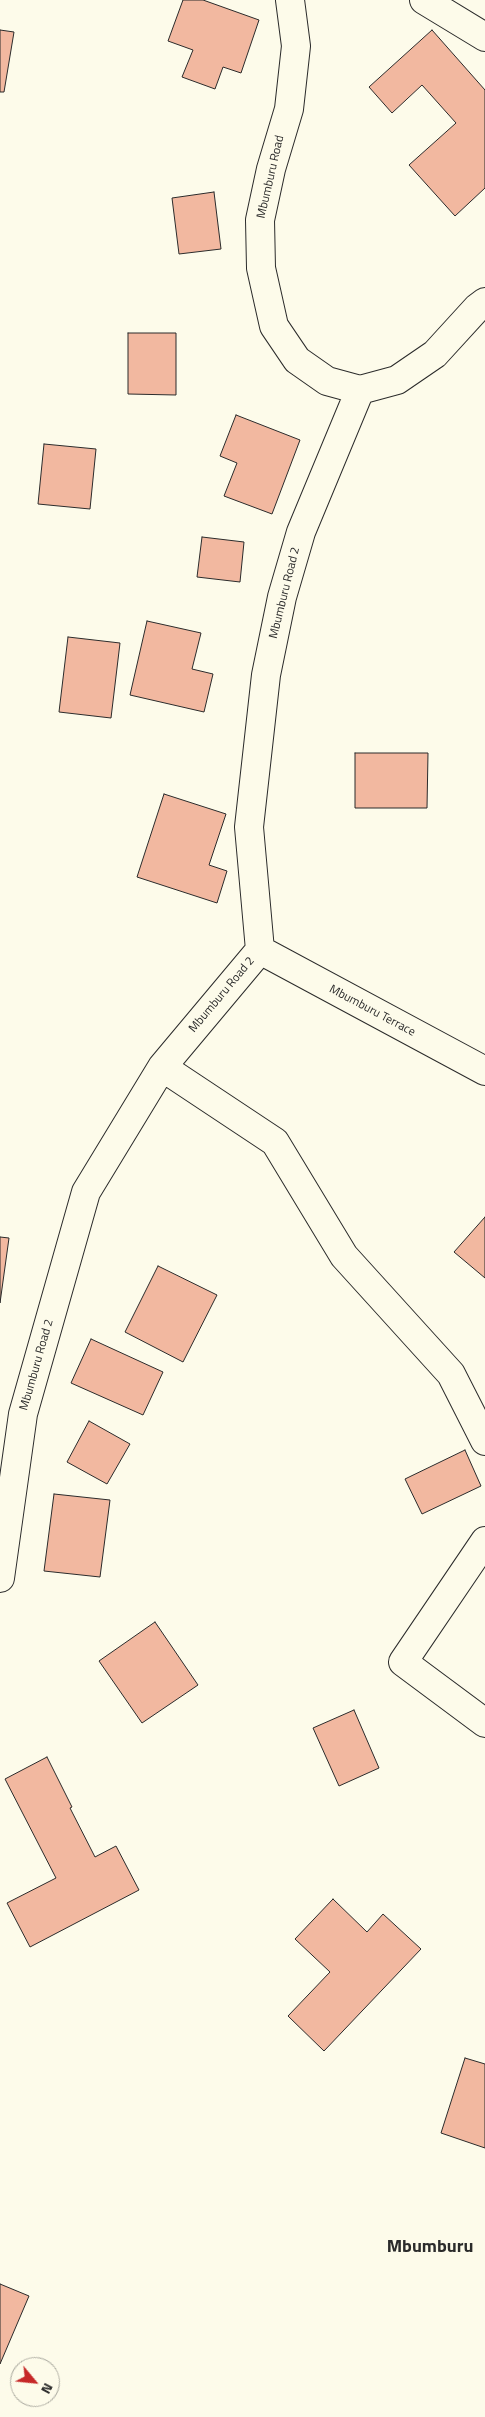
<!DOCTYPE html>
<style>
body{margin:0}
#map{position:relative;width:485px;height:2417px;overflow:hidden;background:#fdfbea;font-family:"Titillium Web",sans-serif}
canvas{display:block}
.north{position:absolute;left:10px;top:2357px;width:50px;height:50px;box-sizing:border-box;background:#fdfbea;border:1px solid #a9a89e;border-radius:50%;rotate:118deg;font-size:14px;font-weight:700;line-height:20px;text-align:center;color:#2b2b2b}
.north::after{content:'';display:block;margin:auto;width:18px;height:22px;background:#c62828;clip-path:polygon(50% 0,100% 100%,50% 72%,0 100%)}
</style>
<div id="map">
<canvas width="485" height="2417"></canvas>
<div class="north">N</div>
</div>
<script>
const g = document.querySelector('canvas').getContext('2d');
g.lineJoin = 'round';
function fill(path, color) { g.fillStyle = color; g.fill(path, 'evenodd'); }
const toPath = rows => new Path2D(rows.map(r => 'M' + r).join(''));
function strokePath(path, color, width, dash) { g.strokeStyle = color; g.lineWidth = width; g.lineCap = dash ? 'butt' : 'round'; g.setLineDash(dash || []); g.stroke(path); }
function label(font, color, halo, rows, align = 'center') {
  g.font = font + ' "Titillium Web",sans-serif'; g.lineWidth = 4; g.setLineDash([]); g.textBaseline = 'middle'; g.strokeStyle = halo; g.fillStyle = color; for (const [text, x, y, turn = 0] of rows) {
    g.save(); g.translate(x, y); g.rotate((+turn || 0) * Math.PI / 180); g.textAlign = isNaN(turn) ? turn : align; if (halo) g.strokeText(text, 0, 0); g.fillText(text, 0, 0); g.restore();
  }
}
const building = toPath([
 [183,0,203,0,259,20,241,73,223,67,215,89,182,77,193,50,168,41,183,0],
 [0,30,14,32,4,92,0,92,0,30],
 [432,30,485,90,485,188,455,216,409,165,456,123,422,85,392,113,369,87,432,30],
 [214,192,221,249,179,254,172,198,214,192],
 [128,333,176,333,176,395,128,394,128,333],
 [236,415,300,440,272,514,224,496,237,463,220,456,236,415],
 [44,444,96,449,90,509,38,504,44,444],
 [202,537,244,542,240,582,197,577,202,537],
 [147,621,201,633,192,669,213,674,204,712,130,695,147,621],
 [68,637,120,643,111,718,59,712,68,637],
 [355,753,428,753,427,808,355,808,355,753],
 [164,794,226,814,209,865,227,871,217,903,137,877,164,794],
 [485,1217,485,1278,454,1252,485,1217],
 [0,1237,9,1238,0,1303,0,1237],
 [158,1266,217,1295,183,1362,125,1332,158,1266],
 [91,1339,163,1372,143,1415,71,1383,91,1339],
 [89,1421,130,1444,107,1484,67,1462,89,1421],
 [465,1450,481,1486,422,1514,405,1479,465,1450],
 [54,1494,110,1500,100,1577,44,1571,54,1494],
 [155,1622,198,1685,142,1723,99,1661,155,1622],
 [354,1710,379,1768,339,1786,313,1728,354,1710],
 [47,1757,72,1807,70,1808,95,1857,116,1846,139,1890,30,1947,7,1903,56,1878,5,1779,47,1757],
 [333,1899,367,1932,383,1914,421,1949,324,2051,288,2016,330,1972,295,1939,333,1899],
 [465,2058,485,2064,485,2148,441,2133,465,2058],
 [0,2284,29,2296,0,2364,0,2284]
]);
const street = toPath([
 [290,0,296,46,289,109,271,169,260,220,261,268,274,326,297,360,327,381,360,390,397,380,435,354,477,308,485,302],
 [424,0,485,37],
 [260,950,485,1071],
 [162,1067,275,1142,344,1256,451,1374,485,1441],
 [485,1541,403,1662,485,1723],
 [0,1578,23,1414,86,1192,162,1067,260,950,249,827,266,675,282,597,301,532,360,390]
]);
const streetNames = [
 ["Mbumburu Road",271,177,-77],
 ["Mbumburu Road 2",285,593,-76],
 ["Mbumburu Road 2",222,995,-50],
 ["Mbumburu Terrace",372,1011,28],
 ["Mbumburu Road 2",37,1365,-74]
];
const districtNames = [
 ["Mbumburu",430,2248]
];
fill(building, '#f2b8a0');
strokePath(building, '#2b2b2b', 1);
strokePath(street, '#2b2b2b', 30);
strokePath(street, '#fdfbea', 28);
label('12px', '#2b2b2b', '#fdfbea', streetNames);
label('bold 18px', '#2b2b2b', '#fdfbea', districtNames);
</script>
